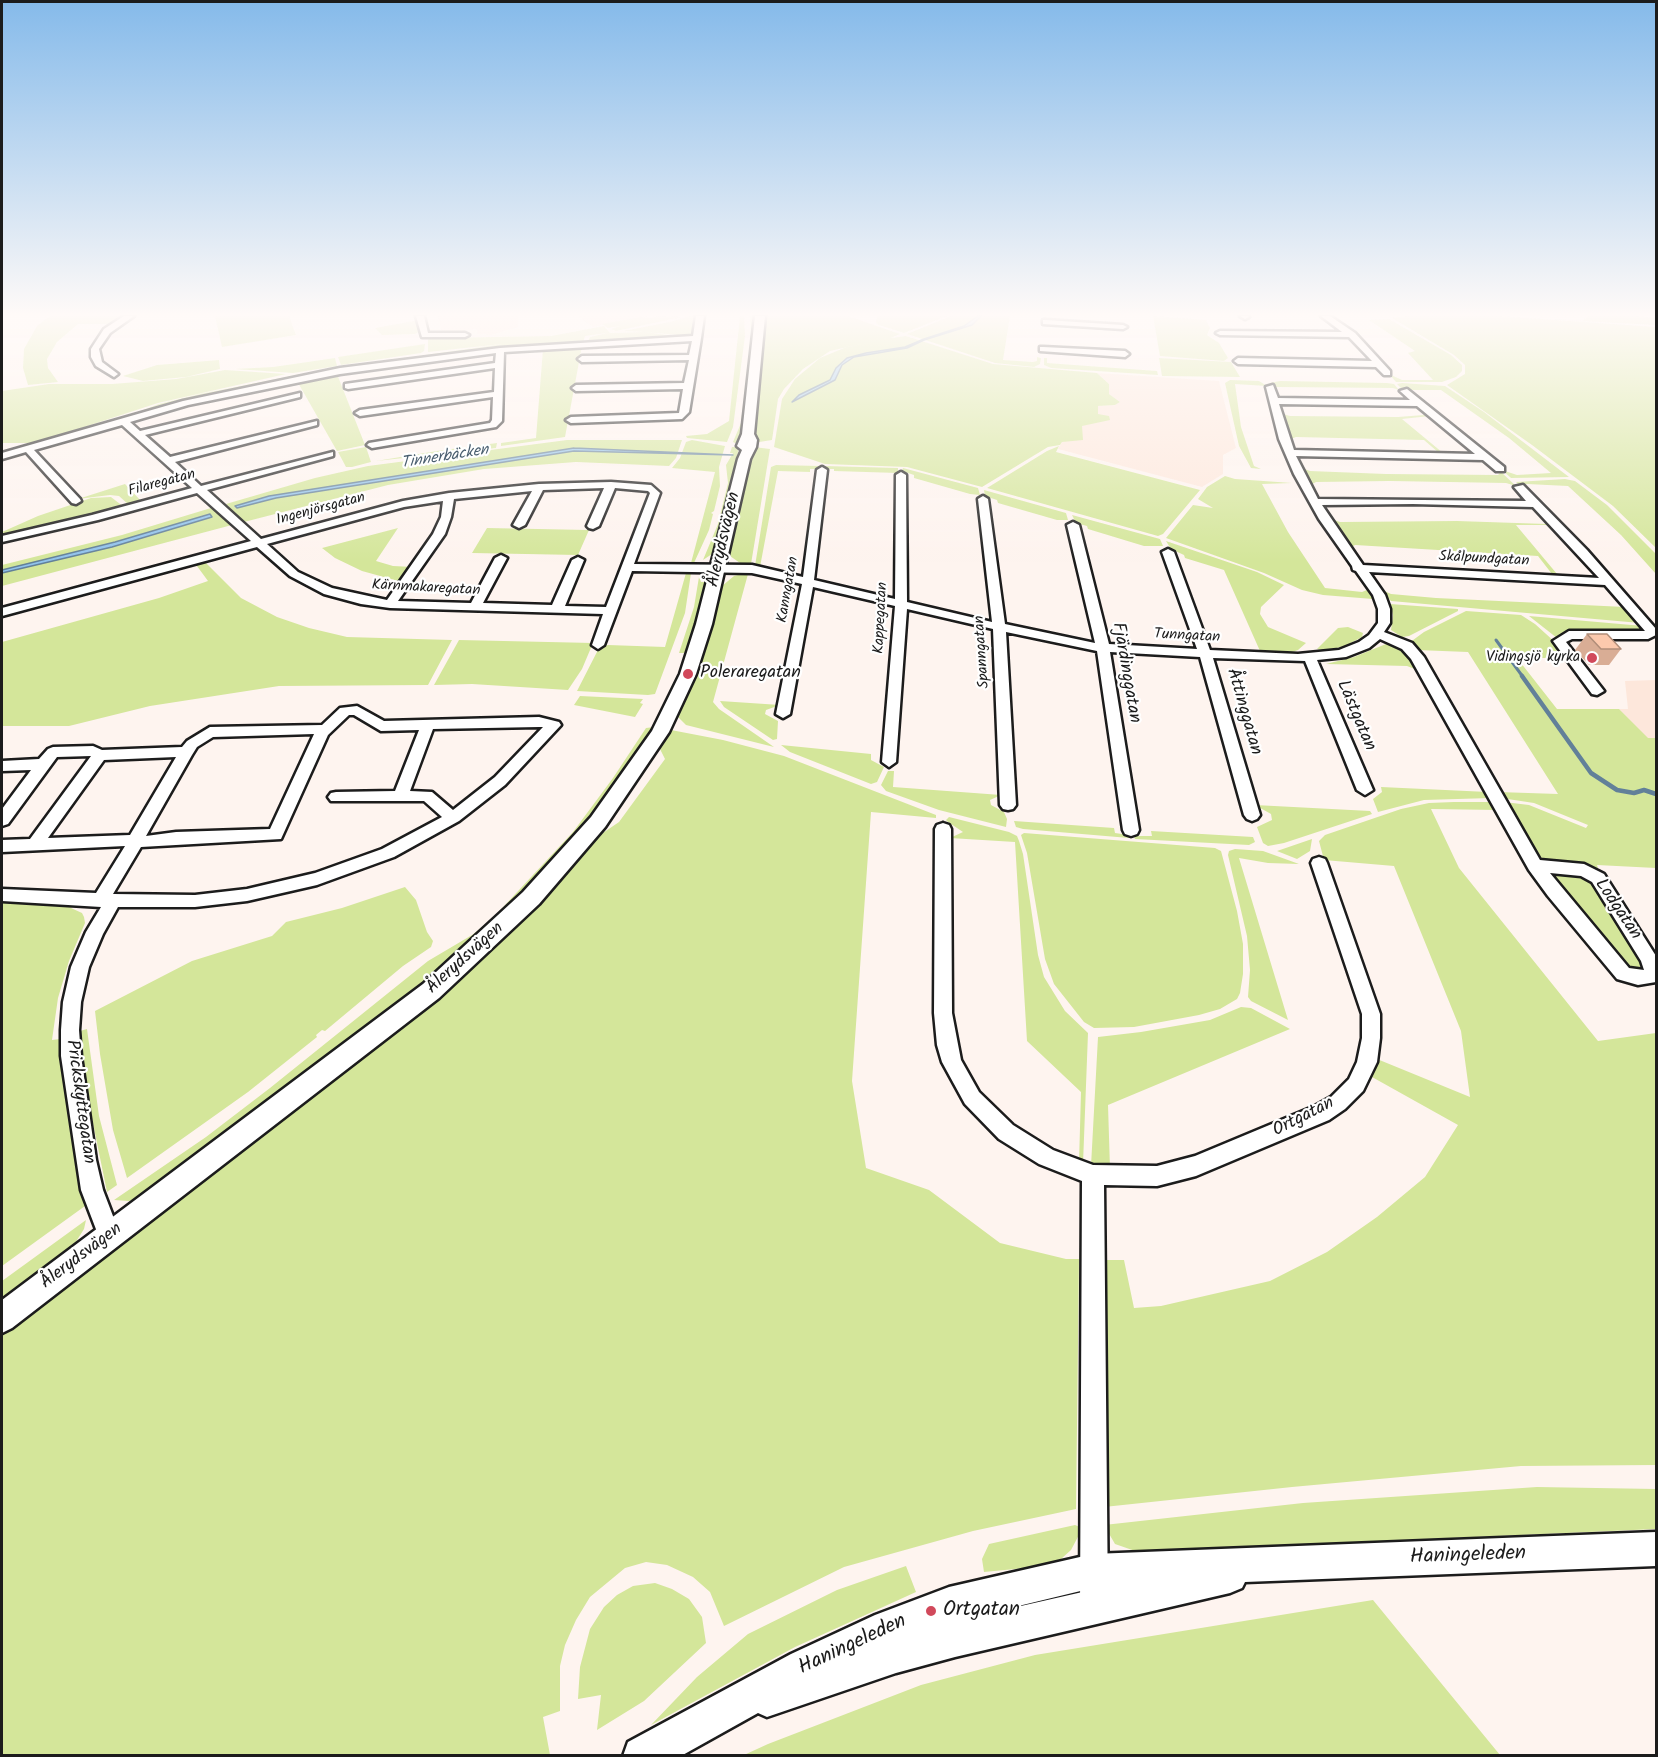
<!DOCTYPE html>
<meta charset="utf-8">
<style>
body{margin:0}
#map{position:relative;width:1658px;height:1757px;overflow:hidden;background:#fef4ef;font-family:Kalam,sans-serif}
canvas{display:block}
.frame{position:absolute;inset:0;border:3px solid #1c1c1c;pointer-events:none}
</style>
<div id="map">
<canvas width="1658" height="1757"></canvas>
<div class="frame"></div>
</div>
<script>
const g = document.querySelector('canvas').getContext('2d');
g.lineJoin = 'round';
function fill(path, color) { g.fillStyle = color; g.fill(path, 'evenodd'); }
const toPath = rows => new Path2D(rows.map(r => 'M' + r).join(''));
function strokePath(path, color, width, dash) { g.strokeStyle = color; g.lineWidth = width; g.lineCap = dash ? 'butt' : 'round'; g.setLineDash(dash || []); g.stroke(path); }
function label(font, color, halo, rows, align = 'center') {
  g.font = font + ' Kalam,sans-serif'; g.lineWidth = 4.5; g.setLineDash([]); g.textBaseline = 'middle'; g.strokeStyle = halo; g.fillStyle = color; for (const [text, x, y, turn = 0] of rows) {
    g.save(); g.translate(x, y); g.rotate((+turn || 0) * Math.PI / 180); g.textAlign = isNaN(turn) ? turn : align; if (halo) g.strokeText(text, 0, 0); g.fillText(text, 0, 0); g.restore();
  }
}
const built = toPath([
 [438,316,518,316,518,327,491,335,478,334,476,329,442,334],
 [578,316,648,316,593,327],
 [1097,373,1219,381,1236,448,1223,455,1223,474,1202,487,1058,449,1062,442,1082,435,1082,426,1098,414,1098,406,1115,405,1120,402,1109,394,1109,384],
 [1656,680,1656,738,1648,739,1619,709,1628,709,1625,681]
]);
const green = toPath([
 [50,316,126,316,112,324,78,324,57,342,47,359,48,368,58,382,28,385,23,368,24,349,37,326],
 [215,316,289,316,296,335,222,347],
 [660,316,682,317,616,331,611,329,620,326,608,328,602,324,641,317,649,318],
 [690,316,695,316,692,334,689,336,645,332,683,337,587,343,590,337,607,333,585,336,583,343,485,350,341,369,341,367,502,344,428,352,428,340,430,336,433,336,433,338,551,336,604,326,610,333,645,332,623,331,670,322],
 [740,316,744,316,745,336,733,427,727,442,687,438,686,436,707,434,729,421],
 [750,316,756,316,744,424,740,443,735,443,733,442,741,423,751,335],
 [765,316,848,316,900,334,891,338,906,336,993,364,1097,373,1109,384,1109,394,1120,402,1115,405,1098,406,1098,414,1109,416,1110,420,1082,426,1083,440,1062,442,1060,445,1048,447,982,487,907,467,825,464,774,447,782,399,795,379,820,358,844,348,875,341,830,351,803,369,784,389,778,399,772,440,753,443],
 [877,316,947,316,904,333,879,325,876,323],
 [951,316,1010,316,1003,360,1033,362,1037,361,1037,357,1041,358,1040,364,1034,367,995,363,907,334],
 [1153,316,1206,320,1210,328,1207,335,1219,343,1228,358,1224,361,1160,356],
 [1407,316,1498,316,1656,327,1656,548,1613,506,1532,445,1447,385,1465,374,1465,365,1454,355,1392,318],
 [1514,316,1582,321,1588,316,1636,316,1656,318,1656,325,1580,321],
 [1389,319,1451,355,1462,365,1462,371,1456,377,1442,382,1396,382,1389,374,1402,380,1433,380,1408,353,1415,351,1369,320],
 [419,320,421,331,415,334,382,335,375,328],
 [425,344,424,351,421,353,341,365,338,357],
 [582,346,565,437,501,446,501,443,536,438,543,349],
 [335,358,337,366,293,373,235,369,273,367],
 [1044,358,1047,358,1047,363,1157,371,1158,375,1051,368,1044,365],
 [1159,358,1231,362,1240,377,1162,376],
 [219,360,220,369,186,377,143,381,123,376,157,365],
 [337,367,338,370,271,382,130,415,159,404,200,394],
 [225,370,286,374,158,403,35,443,2,443,2,391,49,384,112,384,176,379],
 [337,374,365,445,337,451,297,381],
 [1230,380,1259,381,1267,386,1235,384,1241,427,1254,466,1261,469,1251,468,1239,446,1225,383],
 [1280,381,1387,383,1394,384,1399,390,1393,388,1275,387,1272,386,1270,383],
 [1402,383,1445,386,1484,412,1569,477,1511,478,1502,470,1517,475,1551,473,1509,438,1441,390,1403,390,1397,384],
 [1426,413,1430,416,1402,419,1443,453,1439,453,1424,440,1296,437,1291,439,1283,414,1290,416,1398,417,1424,415],
 [567,440,682,440,676,458,669,466,576,462,484,469,388,485,244,522,226,504,315,478,368,466],
 [692,440,725,446,719,467,720,486,714,511,711,513,713,514,709,530,694,563,691,563,715,472,672,468,680,458,686,442],
 [497,443,496,448,376,461,437,451],
 [1059,446,1056,452,1200,490,1163,534,1158,536,987,488,1047,451],
 [366,447,371,462,352,467,346,467,338,452],
 [732,447,739,447,723,524,715,552,703,560,718,524,728,483,726,465,733,453,730,453],
 [754,447,770,449,751,564,740,563,730,556,738,506,752,449],
 [776,465,821,466,821,469,810,469,810,472,778,471,760,567,755,566,771,467],
 [825,466,898,468,898,473,834,471,834,469,825,469],
 [903,468,978,488,980,495,970,494,914,478,914,475,902,471],
 [1302,468,1310,471,1386,474,1498,475,1501,472,1516,486,1506,483,1390,481,1316,482,1311,485],
 [1225,476,1235,479,1292,483,1262,484,1288,532,1325,588,1362,592,1367,590,1373,599,1323,595,1302,590,1264,573,1166,538,1193,505,1213,508,1198,499,1207,487],
 [1565,479,1575,481,1607,505,1656,554,1656,574,1621,535,1568,486,1527,484,1521,487,1516,482],
 [125,484,142,502,129,505,119,496,110,495,78,499],
 [984,490,1066,513,1068,520,1057,520,998,503,997,500,985,496],
 [111,497,124,507,2,536,2,532,38,516,91,498],
 [211,508,232,525,2,586,2,565,122,535],
 [1072,515,1160,539,1163,546,1144,546,1088,529,1087,526,1076,523],
 [1331,519,1340,522,1457,521,1547,524,1551,522,1554,525,1516,525,1557,574,1565,578,1548,577,1552,574,1538,556,1355,545,1350,548],
 [398,528,376,561,393,566,413,567,402,582,362,571,335,558,322,548],
 [487,528,589,530,578,555,472,553],
 [1166,541,1257,572,1284,585,1261,607,1260,614,1268,627,1306,643,1298,650,1292,652,1260,651,1224,570,1185,558,1184,555,1171,549],
 [203,560,241,598,277,617,309,628,347,637,452,640,428,685,279,686,150,706,69,726,2,726,2,642,159,598,208,581,194,562],
 [686,573,691,573,685,613,655,694,648,695,577,691,599,648,608,645,665,647],
 [742,574,748,574,713,702,719,709,774,747,686,725,678,717,699,667,722,586,734,576],
 [699,577,701,582,705,582,705,590,693,639,684,653,679,653,694,607],
 [1382,590,1391,594,1436,598,1625,607,1640,623,1391,601],
 [1390,604,1458,609,1458,611,1409,636,1402,637,1391,630,1393,615],
 [1466,611,1521,615,1535,624,1556,643,1569,658,1517,658,1557,709,1619,709,1648,738,1656,738,1656,868,1597,865,1598,868,1547,862,1536,856,1504,802,1529,805,1586,828,1588,825,1534,803,1501,798,1498,792,1558,794,1468,652,1417,650,1409,643,1424,632],
 [1529,616,1643,626,1645,631,1578,629,1580,633,1557,638],
 [1348,627,1363,633,1362,637,1345,646,1325,651,1317,649,1338,628],
 [459,640,593,643,582,669,568,690,472,684,434,685],
 [1386,644,1406,650,1420,671,1407,666,1326,664,1354,657],
 [580,696,643,699,640,703,643,704,635,717,574,705],
 [720,701,780,705,766,710,765,714,778,721,777,739,773,740,724,707],
 [654,727,601,806,546,870,427,983,140,1198,129,1201,114,1200,206,1137,270,1088,428,961,472,935,492,919,573,832,613,778,646,728],
 [671,730,723,740,784,756,936,815,936,818,871,812,852,1081,866,1168,929,1190,1000,1243,1066,1259,1079,1259,1076,1509,973,1531,844,1567,724,1626,710,1592,693,1577,667,1565,646,1562,625,1568,590,1597,576,1620,565,1645,560,1666,560,1711,543,1717,550,1755,2,1756,2,1333,288,1114,449,987,516,927,597,837,619,822,665,759,660,749],
 [781,745,871,754,871,760,884,767,877,782,871,784,790,752],
 [888,771,894,771,893,787,1001,795,990,800,991,805,1004,812,1007,819,1006,827,939,810,886,791,881,785],
 [1381,787,1488,792,1491,798,1424,800,1378,812,1373,799,1382,792],
 [1454,802,1489,802,1498,810,1431,809,1459,868,1598,1041,1656,1033,1656,1465,1521,1466,1292,1487,1104,1507,1101,1260,1124,1260,1134,1308,1161,1306,1270,1281,1327,1252,1377,1217,1425,1177,1458,1125,1372,1077,1377,1059,1470,1097,1461,1031,1394,866,1324,860,1319,841,1325,835,1401,809,1429,803],
 [1255,805,1370,811,1372,814,1284,843,1268,846,1263,843,1257,827,1272,820,1271,814],
 [949,817,1009,832,1017,836,1019,841,1023,854,1038,955,1044,977,1065,1011,1088,1033,1083,1164,1079,1163,1081,1092,1027,1041,1015,842,950,838,963,832,948,822,946,820],
 [1014,821,1114,828,1115,833,1129,835,1129,838,1023,829,1016,827],
 [1151,831,1253,837,1255,842,1249,845,1135,839,1134,836,1152,836],
 [1024,833,1215,848,1221,851,1237,911,1243,944,1243,974,1240,993,1237,999,1220,1009,1199,1015,1134,1027,1094,1028,1084,1022,1054,984,1045,959,1027,853,1021,835],
 [1312,839,1310,851,1297,859,1277,851],
 [1235,849,1263,851,1299,864,1268,863,1239,858,1288,1020,1251,1001,1248,997,1250,970,1247,936,1228,855,1229,851],
 [1551,871,1589,877,1645,967,1642,971,1628,970,1547,874],
 [405,887,416,900,427,932,433,941,431,947,403,966,325,1031,322,1030,316,1035,317,1037,248,1092,127,1178,113,1130,100,1054,95,1011,192,961,272,936,286,922,342,908],
 [2,902,74,905,71,908,82,913,84,917,85,923,69,961,58,998,52,1040,60,1039,85,1206,2,1266],
 [1241,1007,1251,1008,1290,1029,1108,1105,1110,1169,1091,1166,1098,1037,1141,1032,1210,1020],
 [87,1029,99,1116,117,1185,107,1192,84,1079,80,1031],
 [86,1220,84,1229,72,1248,56,1264,2,1304,2,1281],
 [1537,1487,1656,1489,1656,1529,1138,1552,1115,1544,1104,1525,1303,1503],
 [1075,1525,1080,1527,1081,1531,1071,1550,1061,1559,1036,1567,984,1572,982,1559,989,1544],
 [906,1566,916,1592,795,1647,651,1725,697,1677,748,1634,837,1590],
 [655,1583,672,1589,689,1599,702,1617,706,1643,644,1701,597,1730,601,1695,578,1699,580,1667,590,1629,604,1607,617,1595,633,1586],
 [1373,1600,1500,1755,744,1755,768,1744,921,1685,1035,1655]
]);
const water = toPath([
 [978,316,981,316,972,325,924,340,907,348,854,357,842,365,835,380,792,402,799,395,830,380,836,368,847,358,866,353,905,347,924,339,964,326,978,316],
 [574,448,733,455,574,451,276,498,237,508,235,506,269,496,574,448],
 [210,514,212,517,112,547,2,573,2,570,115,542,210,514]
]);
const streamFar1 = toPath([
 [1496,640,1523,677]
]);
const stream = toPath([
 [1522,676,1591,773,1617,790,1634,793,1644,790,1656,794]
]);
const minor = toPath([
 [124,316,134,316,110,333,99,349,102,362,118,374,114,377,96,366,91,357,91,349,104,329,124,316],
 [416,316,424,316,428,333,465,333,469,335,465,337,422,337,416,316],
 [696,316,704,316,701,338,689,412,682,419,571,423,566,420,571,417,679,413,683,389,576,391,572,388,576,385,684,383,689,360,582,362,578,359,582,356,689,355,692,341,504,352,502,421,496,427,372,448,367,445,369,443,490,423,492,420,493,397,360,416,355,413,360,410,494,392,495,368,348,389,345,388,345,384,495,363,496,353,340,374,188,405,130,422,140,431,300,393,300,397,145,435,170,457,317,421,317,425,175,462,201,486,333,452,333,456,207,490,261,539,403,501,449,493,539,484,611,482,651,485,660,493,634,564,752,565,803,577,817,470,822,467,827,470,814,580,895,599,896,475,901,472,906,475,907,602,992,622,978,499,983,496,988,499,1005,624,1095,643,1067,525,1073,522,1079,525,1109,644,1197,649,1162,552,1168,549,1174,552,1210,650,1298,654,1339,650,1359,642,1369,635,1378,623,1378,609,1373,595,1356,571,1353,570,1352,566,1319,519,1294,474,1279,439,1266,387,1273,385,1278,398,1410,400,1400,391,1407,389,1504,467,1504,471,1496,471,1483,460,1296,456,1318,499,1526,501,1514,487,1523,485,1587,550,1656,629,1656,635,1648,639,1572,639,1566,642,1604,691,1597,695,1592,694,1553,641,1569,631,1645,631,1605,585,1369,572,1385,595,1390,609,1390,623,1384,632,1412,643,1424,657,1540,860,1584,864,1604,874,1656,956,1656,982,1638,985,1617,979,1548,896,1529,870,1411,659,1402,649,1380,639,1369,648,1346,657,1317,660,1373,790,1365,795,1357,790,1305,661,1213,658,1260,815,1257,819,1252,821,1247,819,1244,815,1200,657,1110,652,1139,830,1137,834,1131,836,1125,834,1123,830,1097,651,1006,632,1016,805,1013,809,1008,810,1003,809,1000,805,993,629,907,609,896,762,889,767,882,762,895,606,813,587,790,714,783,718,776,714,802,584,752,573,632,571,604,645,598,649,592,645,603,614,390,608,361,604,324,594,290,576,257,547,2,616,2,608,251,541,197,493,98,520,2,542,2,536,92,515,192,488,122,425,34,450,80,499,81,501,76,504,72,503,26,452,2,459,2,453,183,401,340,368,500,348,693,336,696,316],
 [1279,404,1417,406,1475,454,1294,450,1279,404],
 [604,488,587,526,589,528,593,529,599,526,615,488,648,491,650,493,606,607,565,606,584,560,578,557,572,560,552,605,483,603,507,558,501,555,495,558,471,603,398,601,445,534,451,517,454,499,532,491,513,525,519,528,525,525,543,490,604,488],
 [443,501,441,517,433,534,387,600,332,588,298,572,267,544,404,507,443,501],
 [1413,504,1533,507,1599,578,1363,565,1322,505,1413,504],
 [1550,873,1581,876,1592,882,1641,961,1644,970,1629,968,1550,873],
 [1240,316,1248,316,1249,317,1245,319,1240,316],
 [1321,316,1330,316,1355,333,1390,371,1390,375,1384,375,1376,367,1238,364,1234,361,1238,358,1372,361,1349,337,1220,335,1216,333,1220,331,1342,332,1321,316],
 [1046,320,1123,325,1127,327,1123,329,1043,324,1043,320,1046,320],
 [1043,347,1125,351,1129,354,1125,357,1040,351,1040,347,1043,347],
 [357,706,384,721,539,717,559,722,561,725,505,785,459,821,394,857,317,885,247,901,195,907,118,907,103,934,89,967,81,1002,79,1030,81,1056,96,1160,103,1190,121,1237,118,1245,110,1248,102,1245,81,1190,61,1056,61,1030,63,1002,71,967,86,932,101,907,2,901,2,889,96,893,125,846,2,852,2,840,30,839,91,756,57,757,8,824,2,826,2,809,31,770,2,771,2,761,39,759,48,749,53,747,93,746,102,750,182,747,187,741,210,727,322,725,340,708,357,706],
 [349,715,354,715,381,731,419,730,395,791,336,792,331,793,328,797,331,801,424,801,442,817,382,849,315,873,247,889,195,895,113,894,141,847,281,839,328,735,349,715],
 [539,727,543,727,495,777,453,810,432,792,410,791,433,729,539,727],
 [314,734,270,829,176,832,146,836,192,755,197,747,213,737,314,734],
 [176,757,130,835,48,838,104,760,176,757],
 [943,823,949,825,951,829,952,1013,961,1060,979,1092,1013,1125,1053,1150,1093,1165,1157,1166,1195,1156,1315,1106,1331,1097,1349,1079,1357,1062,1362,1038,1362,1014,1311,863,1313,859,1319,857,1325,859,1327,863,1380,1014,1380,1038,1377,1062,1363,1091,1345,1109,1329,1120,1196,1176,1157,1186,1104,1185,1108,1606,1104,1616,1094,1620,1084,1616,1080,1606,1082,1181,1039,1164,999,1139,965,1104,942,1062,937,1045,934,1013,935,829,937,825,943,823]
]);
const major = toPath([
 [755,316,765,316,754,434,757,440,756,447,750,459,712,624,696,674,669,732,605,827,539,904,439,998,12,1328,2,1333,2,1300,423,984,523,892,591,817,652,731,680,674,696,624,738,459,742,450,737,446,742,434,755,316],
 [1656,1532,1656,1566,1245,1582,1242,1588,1230,1593,955,1657,896,1673,767,1717,758,1713,681,1756,623,1756,628,1742,791,1654,875,1615,949,1587,1093,1554,1656,1532],
 [1093,1588,1100,1588,977,1616,1093,1588]
]);
const wall = toPath([
 [1587,634,1621,649,1609,665,1589,665,1575,650]
]);
const building = toPath([
 [1587,634,1607,634,1621,649,1601,649,1587,634]
]);
const markers = [
 [1592,658,6,"#d1495b"],
 [688,674,6,"#d1495b"],
 [931,1611,6,"#d1495b"]
];
const farStreetnames = [
 ["Filaregatan",162,484,-15],
 ["Ingenjörsgatan",321,510,-15],
 ["Skålpundgatan",1484,560,3],
 ["Kärnmakaregatan",426,589,3],
 ["Kanngatan",789,590,-80],
 ["Kappegatan",882,618,-87],
 ["Tunngatan",1187,637,3],
 ["Spanngatan",983,652,-94]
];
const farPoinames = [
 ["Vidingsjö kyrka",1580,658]
];
const farWaternames = [
 ["Tinnerbäcken",445,458,-9]
];
const streetNames = [
 ["Ålerydsvägen",725,540,-77],
 ["Fjärdinggatan",1125,673,80],
 ["Åttinggatan",1243,712,74],
 ["Lästgatan",1355,716,67],
 ["Lodgatan",1617,910,56],
 ["Ålerydsvägen",466,959,-42],
 ["Prickskyttegatan",79,1102,82],
 ["Ortgatan",1304,1118,-27],
 ["Ålerydsvägen",82,1257,-37]
];
const poiNames = [
 ["Poleraregatan",700,674]
];
const nearStreetnames = [
 ["Haningeleden",1468,1557,-2],
 ["Haningeleden",853,1646,-25]
];
const nearPoinames = [
 ["Ortgatan",943,1611]
];
fill(built, '#fde7db');
fill(green, '#d4e69a');
fill(water, '#90c2ec');
strokePath(water, '#628099', 1.5);
strokePath(streamFar1, '#628099', 3);
strokePath(stream, '#628099', 4.5);
strokePath(minor, '#1c1c1c', 5);
strokePath(major, '#1c1c1c', 5);
fill(minor, '#fff');
fill(major, '#fff');
fill(wall, '#d9ad95');
fill(building, '#fcc9ad');
strokePath(building, '#b08d79', 1.5);
const sky = g.createLinearGradient(0, 0, 0, 562);
sky.addColorStop(0, '#85baea');
sky.addColorStop(0.56, '#fffaf8');
sky.addColorStop(1, '#fffaf800');
g.fillStyle = sky;
g.fillRect(0, 0, 1658, 562);
for (const [x, y, r, color] of markers) { const dot = new Path2D(); dot.arc(x, y, r, 0, 2 * Math.PI); g.fillStyle = color; g.fill(dot); strokePath(dot, '#fff', 2); }
label('15px', '#1c1c1c', '#fff', farStreetnames);
label('15px', '#1c1c1c', '#fff', farPoinames, 'right');
label('italic 16px', '#4a5e6f', '#fff', farWaternames);
label('18px', '#1c1c1c', '#fff', streetNames);
label('18px', '#1c1c1c', '#fff', poiNames, 'left');
label('21px', '#1c1c1c', '#fff', nearStreetnames);
label('21px', '#1c1c1c', '#fff', nearPoinames, 'left');
</script>
